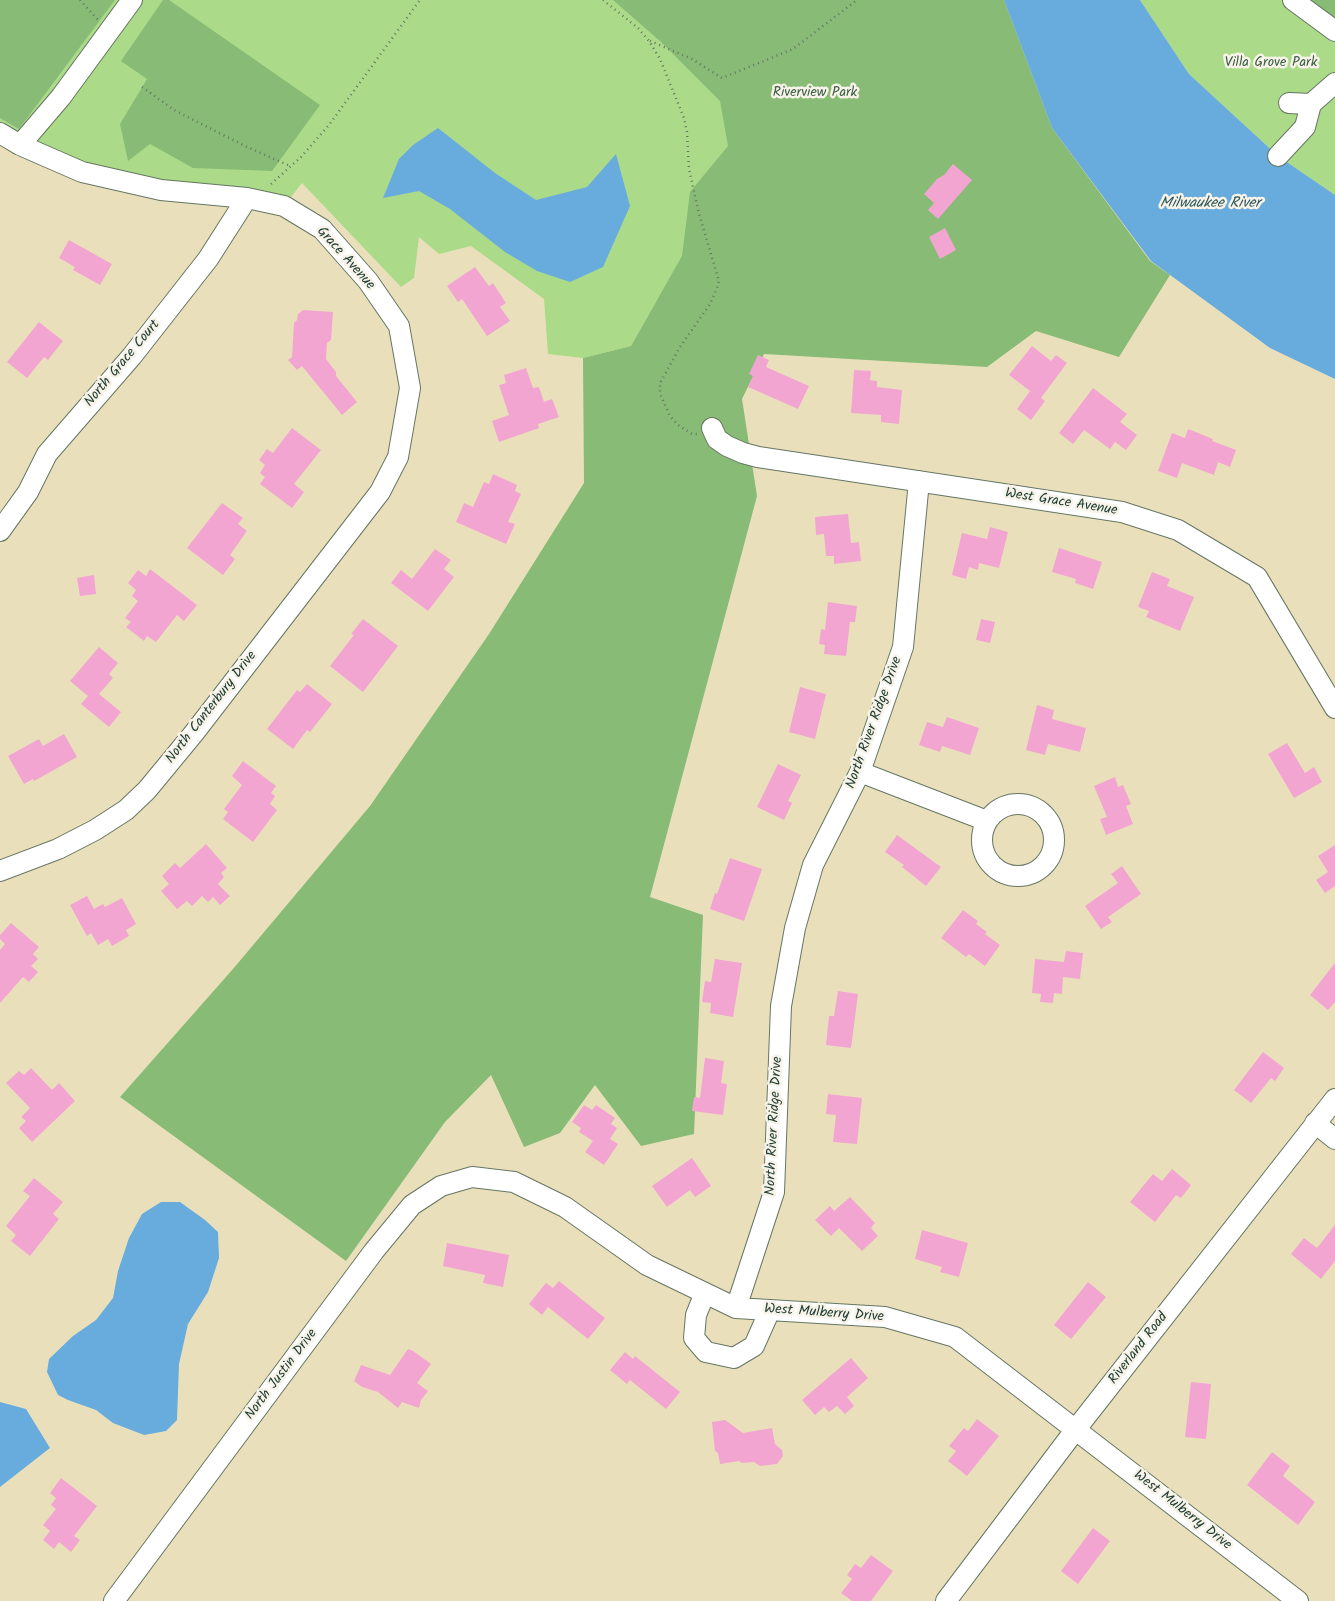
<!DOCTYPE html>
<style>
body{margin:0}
canvas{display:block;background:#e9e0bb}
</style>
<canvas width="1335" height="1601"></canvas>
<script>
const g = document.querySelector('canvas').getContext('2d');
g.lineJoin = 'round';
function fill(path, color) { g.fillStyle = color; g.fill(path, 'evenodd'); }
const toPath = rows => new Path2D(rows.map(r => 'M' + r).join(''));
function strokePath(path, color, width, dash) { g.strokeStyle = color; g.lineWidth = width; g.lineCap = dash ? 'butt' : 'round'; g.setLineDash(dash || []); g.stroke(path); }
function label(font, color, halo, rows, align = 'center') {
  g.font = font + ' Kalam,sans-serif'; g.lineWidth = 5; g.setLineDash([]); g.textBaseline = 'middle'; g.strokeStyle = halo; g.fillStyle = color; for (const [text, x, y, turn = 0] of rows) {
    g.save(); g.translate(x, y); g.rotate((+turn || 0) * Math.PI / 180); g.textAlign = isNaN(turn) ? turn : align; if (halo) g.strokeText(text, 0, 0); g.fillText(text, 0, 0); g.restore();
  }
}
const green = toPath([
 [0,0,999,0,656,302,631,346,583,358,548,354,544,299,471,246,439,254,419,237,414,278,401,287,302,183,284,206,161,190,0,133],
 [1140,0,1293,0,1335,31,1335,195,1278,156,1189,74]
]);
const forest = toPath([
 [0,0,115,0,19,129,0,118],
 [163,0,169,0,320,105,272,171,193,168,150,144,128,161,120,124,147,79,121,61],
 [613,0,1004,0,1052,128,1150,261,1170,275,1119,357,1036,331,987,367,764,354,742,399,757,496,650,897,703,915,694,1134,641,1146,595,1085,560,1133,524,1147,491,1075,445,1122,346,1261,120,1097,233,969,370,806,489,634,584,483,583,358,631,346,682,256,690,192,728,146,720,101,660,41],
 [1301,0,1335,0,1335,24]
]);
const water = toPath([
 [1004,0,1140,0,1189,74,1278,156,1335,195,1335,379,1270,348,1151,261,1052,128],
 [438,128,495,173,536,200,587,187,616,154,630,206,603,267,570,282,537,271,505,252,450,209,419,191,383,198,399,159,413,145],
 [161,1202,180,1202,205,1220,218,1232,219,1258,208,1292,188,1324,179,1364,177,1420,166,1431,144,1435,113,1423,96,1410,68,1400,58,1395,47,1372,49,1359,73,1336,96,1320,113,1298,118,1271,129,1238,142,1214],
 [0,1402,26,1409,50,1448,0,1487]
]);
const building = toPath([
 [953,164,972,180,938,219,928,210,934,203,924,194,937,179,944,175],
 [945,228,956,250,940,259,929,237],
 [69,240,112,264,100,285,73,270,75,267,59,258],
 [475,267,489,286,493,283,506,303,500,307,510,321,487,336,462,299,458,302,447,286],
 [303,310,333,312,331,340,327,343,326,359,336,372,336,376,357,402,342,415,302,366,297,370,288,360,292,357,294,323,297,320,298,314],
 [39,322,63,341,48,360,44,357,27,378,7,362],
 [1032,346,1051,361,1056,355,1067,363,1041,398,1045,401,1031,420,1017,409,1030,391,1009,375],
 [758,355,769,360,766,367,809,386,798,409,748,387,753,376,749,374],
 [526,368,533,388,539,387,544,402,552,399,559,417,538,424,539,428,499,442,492,421,509,415,499,385,506,383,504,375],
 [854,370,871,371,870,380,877,381,877,387,902,390,899,424,881,422,881,415,851,413],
 [1093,388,1127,414,1120,422,1137,435,1126,450,1115,442,1110,449,1084,430,1073,444,1059,433],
 [292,428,321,450,294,484,304,492,292,508,260,484,265,477,260,473,265,465,259,460,267,449,273,453],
 [1188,429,1213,439,1212,441,1236,450,1230,467,1218,462,1214,475,1182,463,1177,478,1158,471,1172,433,1185,438],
 [493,474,517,485,515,491,521,494,508,522,515,524,506,544,456,522,464,503,473,507,484,482,489,484],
 [222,503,243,518,238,524,247,531,230,555,235,559,223,575,187,548],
 [848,514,851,543,859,542,861,561,834,564,834,556,826,556,824,534,816,535,815,517],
 [990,527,1008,532,999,568,979,563,978,570,969,567,966,579,952,575,962,533,987,539],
 [1059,548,1102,562,1093,589,1075,583,1076,579,1052,572],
 [435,549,451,560,444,569,454,577,428,611,391,583,401,570,412,579],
 [150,569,197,605,184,621,177,615,156,642,147,636,144,641,126,627,131,622,125,618,138,601,132,596,136,590,128,583,138,570,146,576],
 [1152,572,1170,579,1167,586,1194,597,1180,631,1146,617,1149,611,1138,607],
 [94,575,96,594,80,596,77,578],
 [828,602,857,606,855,622,850,622,846,656,824,654,825,645,819,644,821,629,825,630],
 [363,619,398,646,363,692,330,666,354,635,351,634],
 [981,619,995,622,990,643,976,640],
 [99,647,118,663,109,674,113,678,99,694,121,712,109,727,81,704,88,696,70,681],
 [307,684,332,704,310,732,307,730,293,749,267,729,297,690,300,692],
 [800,687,826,694,815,739,789,732],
 [1037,705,1054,710,1052,719,1086,728,1080,752,1048,744,1045,755,1026,750],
 [947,717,979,728,970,755,942,746,940,752,919,745,927,722,943,727],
 [64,734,77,757,34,781,33,779,24,784,8,756,39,739,43,746],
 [1287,743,1305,773,1314,767,1322,782,1294,798,1268,754],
 [243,761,276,786,271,793,275,796,270,804,277,810,253,842,223,819,228,812,224,809,242,785,232,776],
 [778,764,801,775,788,801,792,803,784,820,757,807],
 [1115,777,1118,787,1123,785,1131,804,1126,806,1133,824,1106,835,1100,819,1107,817,1094,786],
 [897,835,941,867,926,886,902,867,904,865,885,852],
 [206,844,227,868,221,873,224,877,218,884,230,896,220,905,213,897,208,902,202,896,192,906,187,901,177,909,161,891,169,884,162,876,175,863,180,868],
 [1335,845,1335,886,1325,893,1316,880,1328,872,1318,856],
 [730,858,762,869,744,921,710,909,715,893,717,894],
 [1122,866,1141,894,1108,917,1112,922,1101,929,1085,906,1118,883,1111,874],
 [87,896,94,909,103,904,105,907,122,898,136,924,126,930,129,936,112,946,108,939,98,945,91,933,87,936,70,905],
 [963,910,978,921,976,924,987,932,985,934,1000,945,985,966,969,954,966,957,941,938],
 [11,923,39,947,33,954,38,959,31,966,38,972,29,982,23,977,0,1003,0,950,5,944,0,939,0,935],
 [1066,951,1083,953,1080,979,1063,977,1062,994,1054,993,1053,1003,1040,1002,1041,994,1032,993,1035,959,1064,962],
 [715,959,742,963,733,1017,710,1013,711,1003,702,1002,705,981,711,982],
 [1335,963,1335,1002,1328,1010,1310,995],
 [838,991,858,994,851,1048,826,1045,829,1016,834,1016],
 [1263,1052,1284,1068,1275,1081,1271,1078,1251,1103,1234,1090],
 [705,1058,724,1061,721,1083,727,1084,723,1115,692,1111,694,1097,700,1098],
 [31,1068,52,1090,59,1083,75,1101,32,1142,19,1128,26,1121,21,1117,30,1108,6,1083,19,1071,24,1075],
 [828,1094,862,1098,857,1144,833,1142,836,1115,826,1114],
 [584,1105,592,1110,596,1105,615,1118,611,1124,617,1128,610,1139,618,1144,604,1165,585,1152,593,1141,579,1132,581,1128,572,1122],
 [692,1158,711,1186,695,1197,690,1190,667,1207,652,1186],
 [1172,1169,1191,1185,1181,1198,1176,1195,1155,1222,1130,1202,1153,1174,1162,1181],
 [34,1178,63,1202,53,1214,59,1219,30,1256,11,1241,16,1235,6,1226,30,1196,23,1191],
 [850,1197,875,1223,871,1228,878,1236,862,1251,839,1228,831,1236,815,1220,830,1206,834,1211],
 [1335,1225,1335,1261,1321,1279,1291,1254,1304,1238,1317,1248],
 [922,1230,968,1243,959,1277,940,1272,942,1267,915,1259],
 [447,1243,509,1255,503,1287,483,1283,485,1275,443,1266],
 [559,1281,605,1318,588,1339,548,1307,542,1315,529,1304,546,1283,553,1288],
 [1088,1282,1106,1297,1071,1339,1054,1325],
 [408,1349,413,1351,431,1364,417,1383,428,1391,421,1400,419,1408,402,1402,398,1408,378,1392,362,1387,354,1381,361,1365,390,1375],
 [625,1352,633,1359,635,1356,680,1392,666,1409,630,1380,627,1384,610,1370],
 [851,1358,868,1378,847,1397,854,1406,845,1414,837,1406,829,1412,824,1407,815,1415,802,1400],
 [1191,1382,1211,1384,1206,1439,1185,1437],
 [977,1419,999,1436,967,1476,948,1461,956,1451,949,1446,964,1428,968,1431],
 [725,1420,743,1433,772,1428,775,1444,782,1450,783,1456,777,1464,760,1466,754,1462,742,1463,739,1461,720,1464,718,1453,715,1451,712,1422],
 [1272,1452,1290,1466,1283,1476,1315,1502,1298,1525,1247,1485],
 [61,1478,97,1506,74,1536,80,1540,71,1552,59,1542,54,1549,43,1540,50,1531,43,1525,56,1509,51,1505,56,1498,50,1493],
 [1093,1528,1110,1541,1078,1584,1061,1571],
 [871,1555,893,1571,871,1601,852,1601,841,1593,852,1579,847,1575,855,1564,861,1568]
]);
const path = toPath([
 [80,0,98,20],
 [603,0,638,28,649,41,660,59,684,118,687,132,689,169,699,214,719,281,717,288,710,304,680,347,660,383,660,394,670,416,678,425,692,434,697,434],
 [650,41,692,59,722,78,793,49,857,0],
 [142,87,174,110,247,147,290,166],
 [271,184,301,157,329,125,420,0]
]);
const minor = toPath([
 [1293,0,1335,31],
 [1289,103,1311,104,1335,83],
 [0,133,20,145,82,172,161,190,247,198,284,206,322,229,368,281,399,326,410,388,398,457,380,492,194,733,147,790,126,810,95,830,58,849,0,871],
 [20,145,61,97,132,0],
 [1278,156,1305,127,1311,104],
 [712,428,717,439,727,446,743,453,758,457,1122,512,1178,530,1257,577,1335,708],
 [0,531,28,492,47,454,132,356,208,259,247,198],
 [860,772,987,821],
 '982 840a36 36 0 1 1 72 0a36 36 0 1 1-72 0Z',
 [1315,1123,1335,1139],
 [705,1293,696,1315,694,1338,706,1352,734,1358,754,1346,770,1310],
 [736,1308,774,1192,781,1006,795,928,813,865,860,772,903,647,919,481],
 [114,1601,374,1251,412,1205,441,1186,472,1177,514,1182,565,1207,647,1265,736,1308,885,1317,955,1337,1298,1601],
 [946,1601,1076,1429,1335,1099]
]);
const parkNames = [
 ["Villa Grove Park",1271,64],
 ["Riverview Park",815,94]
];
const streetNames = [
 ["Grace Avenue",345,259,48],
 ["North Grace Court",123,364,-50],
 ["West Grace Avenue",1061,503,9],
 ["North Canterbury Drive",212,708,-52],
 ["North River Ridge Drive",875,723,-70],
 ["North River Ridge Drive",775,1126,-87],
 ["West Mulberry Drive",824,1314,4],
 ["Riverland Road",1139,1349,-52],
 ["North Justin Drive",282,1375,-53],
 ["West Mulberry Drive",1182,1511,38]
];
const waterNames = [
 ["Milwaukee River",1210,204]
];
fill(green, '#abdb89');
fill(forest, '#88bb75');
fill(water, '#68acdd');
fill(building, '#f3a5d1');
strokePath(minor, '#667663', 22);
strokePath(path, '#667663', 2.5, [1, 4]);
strokePath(minor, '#fff', 20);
label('14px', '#3b5d45', '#f7f3e8', parkNames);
label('14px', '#1f3d34', '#f7f3e8', streetNames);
label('italic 15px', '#31595e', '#f7f3e8', waterNames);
</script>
